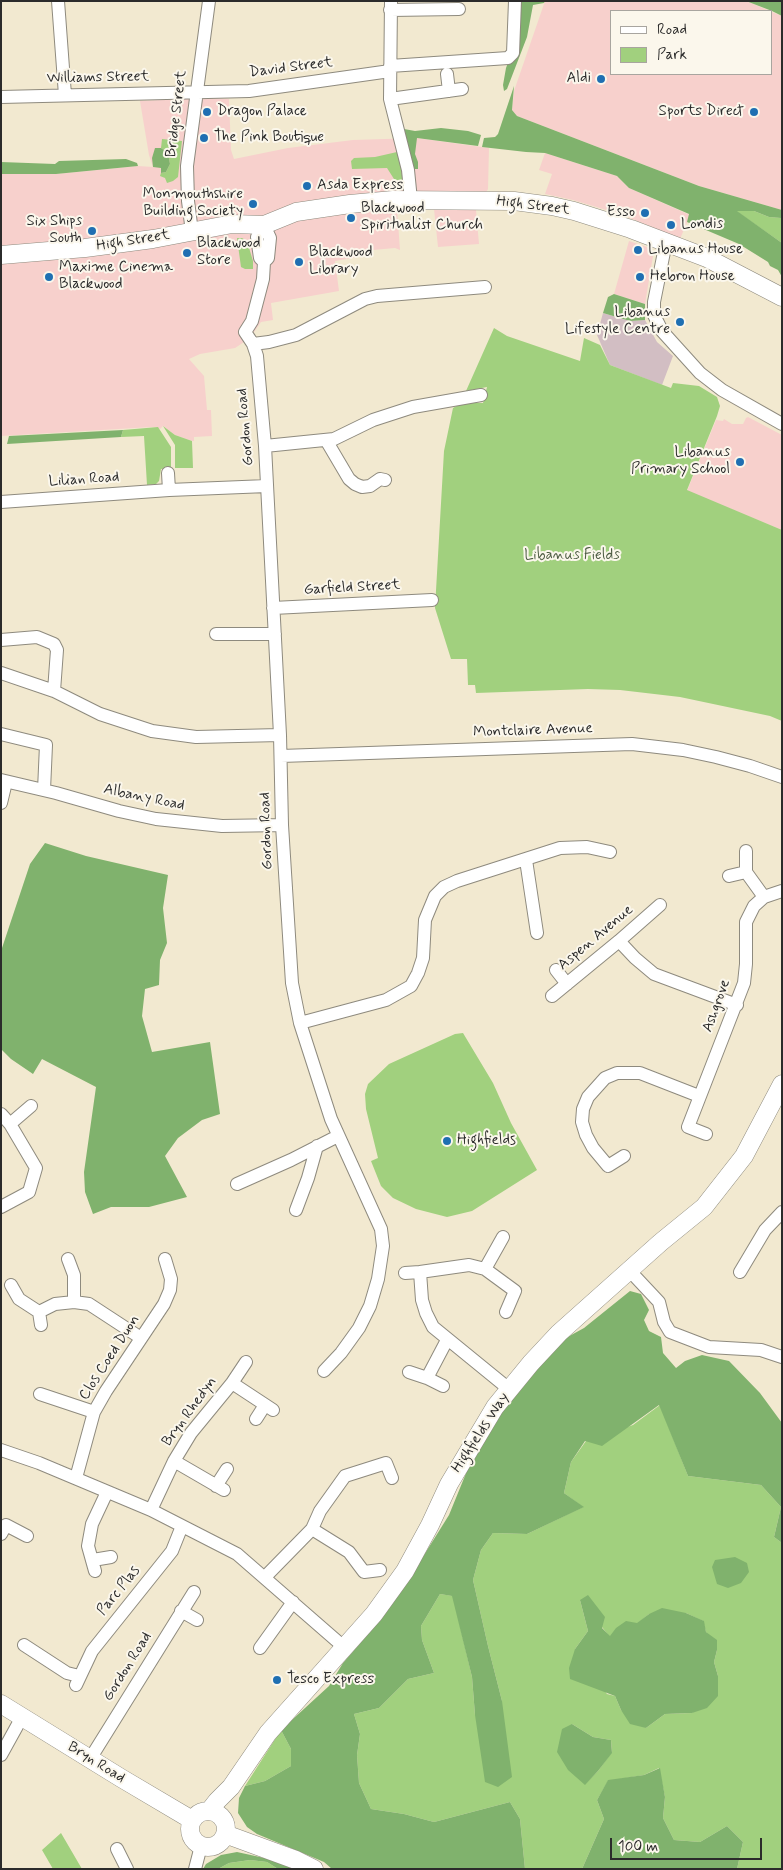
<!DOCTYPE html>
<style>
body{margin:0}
#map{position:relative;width:783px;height:1870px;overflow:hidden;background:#f2e9d0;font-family:Mynerve,sans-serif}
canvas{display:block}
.frame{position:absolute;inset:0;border:2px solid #2b2b2b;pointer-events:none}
.legend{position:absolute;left:610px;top:10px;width:162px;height:65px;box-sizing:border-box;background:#fbf7ec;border:1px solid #a8a59f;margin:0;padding:6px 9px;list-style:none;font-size:15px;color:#2b2b2b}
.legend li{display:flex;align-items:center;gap:10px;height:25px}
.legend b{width:25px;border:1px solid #a8a59f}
.scale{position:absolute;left:610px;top:1838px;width:152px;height:22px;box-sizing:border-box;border:2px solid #2b2b2b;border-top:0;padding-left:6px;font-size:15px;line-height:18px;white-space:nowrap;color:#2b2b2b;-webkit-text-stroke:4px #fbf7ec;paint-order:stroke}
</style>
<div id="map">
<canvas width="783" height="1870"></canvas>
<div class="frame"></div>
<ul class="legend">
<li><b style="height:6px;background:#fff"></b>Road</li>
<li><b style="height:14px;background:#a1d07e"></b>Park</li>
</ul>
<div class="scale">100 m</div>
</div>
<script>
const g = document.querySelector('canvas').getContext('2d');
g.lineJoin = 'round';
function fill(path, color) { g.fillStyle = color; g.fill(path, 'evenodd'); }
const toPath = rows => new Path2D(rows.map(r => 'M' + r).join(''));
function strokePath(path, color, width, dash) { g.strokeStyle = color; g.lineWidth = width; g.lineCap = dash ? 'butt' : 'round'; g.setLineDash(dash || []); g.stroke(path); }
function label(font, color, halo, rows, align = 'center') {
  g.font = font + ' Mynerve,sans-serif'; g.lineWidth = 4; g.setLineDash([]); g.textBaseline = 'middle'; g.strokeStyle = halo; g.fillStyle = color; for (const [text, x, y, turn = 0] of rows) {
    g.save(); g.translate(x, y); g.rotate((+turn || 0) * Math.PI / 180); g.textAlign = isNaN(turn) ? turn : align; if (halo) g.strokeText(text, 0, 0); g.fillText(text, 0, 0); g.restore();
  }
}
const built = toPath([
 [545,1,746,1,770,11,612,11,612,74,772,74,772,12,782,16,782,210,699,186,517,116,512,110,514,91],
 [202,98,229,99,231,150,234,159,288,148,353,140,417,138,489,148,488,189,476,210,479,244,438,247,434,209,397,209,400,250,395,248,362,251,363,256,335,261,339,291,271,303,273,320,261,322,250,338,235,348,200,354,189,359,204,376,207,410,211,410,212,436,194,437,194,441,192,441,175,435,163,426,160,429,152,427,1,436,1,174,56,174,138,166,153,167,149,155,140,101],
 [545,153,617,176,629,188,690,215,680,239,623,215,573,200,545,194,552,174,539,170],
 [629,241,647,247,653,256,645,304,614,294],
 [748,417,782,435,782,530,687,491,716,420,723,421,724,419,732,424,743,424,746,418]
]);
const industrial = toPath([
 [603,313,630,321,645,320,657,342,673,356,662,385,610,365,597,335]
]);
const green = toPath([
 [162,139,182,141,178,177,173,181,167,183,165,178,160,176,161,173,166,172,170,164,168,153,161,148],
 [397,152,401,166,403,185,401,190,387,168,352,169,351,161,354,158,375,157],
 [736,211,754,211,769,217,782,218,782,243],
 [237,238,242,238,247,241,253,261,253,269,245,269,241,267],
 [494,328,507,336,580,361,584,338,600,345,610,365,671,388,673,383,699,386,717,397,720,406,717,416,687,490,782,530,782,721,770,716,680,697,620,690,588,689,476,693,475,685,468,685,467,659,451,659,435,608,444,451,453,408,462,403,483,403,487,387,466,391],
 [163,426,175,435,192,441,193,468,175,468,175,445],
 [158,427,171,447,171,468,161,469,159,481,156,484,147,485,144,436,121,437,123,430],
 [463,1033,493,1083,511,1123,537,1170,472,1211,447,1217,416,1209,393,1198,381,1186,371,1161,378,1158,366,1109,365,1094,368,1084,389,1064,455,1034],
 [660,1405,688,1476,761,1485,781,1507,774,1537,782,1543,782,1869,737,1869,743,1842,727,1826,700,1842,674,1840,663,1818,665,1797,659,1768,644,1775,608,1781,597,1800,604,1819,582,1869,525,1869,520,1819,510,1802,434,1822,404,1814,371,1809,359,1783,357,1755,360,1734,354,1714,379,1708,408,1679,434,1673,422,1640,421,1626,440,1594,453,1596,472,1677,475,1715,502,1701,488,1646,473,1580,481,1550,493,1533,527,1534,583,1507,564,1493,571,1462,586,1441,633,1425],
 [580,1600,610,1637,637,1624,649,1614,686,1613,703,1621,706,1632,717,1650,714,1662,718,1676,692,1713,665,1714,646,1728,621,1710,615,1696,607,1694,575,1649,588,1631],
 [572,1724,593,1737,611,1740,612,1752,598,1771,585,1784],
 [281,1730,291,1749,291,1766,265,1781,245,1786],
 [61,1833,82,1869,53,1869,42,1850],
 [250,1860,267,1862,278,1869,218,1869,229,1863]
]);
const forest = toPath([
 [518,1,545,1,544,3,533,5,527,37,507,89,504,91,503,85,506,68,509,60],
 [746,1,782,1,782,16,772,11],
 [514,86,512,110,517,116,699,186,782,210,781,218,769,217,754,211,737,211,782,243,782,277,778,270,770,266,768,262,739,244,687,222,689,214,629,188,617,176,545,153,526,152,482,147,484,138,495,137,498,134],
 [441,128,468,131,481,135,478,146,417,138,415,154,418,162,418,169,414,169,404,129,415,131],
 [155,148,161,148,168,153,170,164,166,172,161,173,161,168,153,167,152,158],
 [126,159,137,163,138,166,56,174,1,174,1,162,55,164,59,161],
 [614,294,645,304,645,320,630,321,603,313,608,297],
 [123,430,121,437,7,444,9,436],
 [45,843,86,856,168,875,163,908,167,943,160,960,159,985,145,989,142,1016,152,1052,210,1042,220,1114,202,1120,178,1138,165,1156,187,1197,149,1207,111,1207,93,1214,85,1192,84,1172,96,1087,42,1059,33,1074,11,1059,1,1049,1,951,30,864],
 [630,1291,641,1294,649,1310,644,1320,649,1331,661,1337,663,1353,676,1368,685,1361,702,1355,729,1361,760,1393,782,1423,782,1543,774,1537,781,1507,761,1485,688,1476,659,1405,602,1446,585,1441,571,1462,564,1493,584,1507,527,1534,493,1533,481,1550,473,1580,488,1646,502,1701,512,1777,498,1787,485,1782,475,1715,472,1677,452,1596,440,1594,421,1626,422,1640,434,1673,408,1679,379,1708,354,1714,360,1734,357,1755,359,1783,371,1809,404,1814,434,1822,510,1802,520,1819,525,1869,332,1869,324,1862,257,1834,247,1827,238,1813,239,1798,245,1786,265,1781,291,1766,291,1749,281,1730,329,1686,343,1663,375,1626,419,1563,449,1515,469,1466,498,1414,522,1382,564,1339,584,1328],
 [735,1557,747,1563,749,1572,741,1583,728,1588,717,1584,712,1567,715,1560],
 [588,1595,605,1617,602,1628,610,1636,616,1628,626,1621,637,1623,649,1614,662,1608,686,1613,704,1621,706,1632,717,1640,717,1650,714,1662,718,1676,718,1696,707,1708,692,1713,665,1714,646,1728,630,1724,621,1710,615,1696,570,1679,569,1668,575,1649,588,1631,580,1600],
 [572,1724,593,1737,611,1740,612,1753,598,1771,585,1785,568,1770,557,1752,562,1729],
 [660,1768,665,1797,663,1818,674,1840,700,1842,727,1826,743,1842,737,1869,582,1869,604,1819,597,1800,608,1780,644,1775],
 [237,1852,278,1861,293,1869,278,1869,267,1862,250,1860,229,1863,218,1869,203,1869,206,1864,221,1855]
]);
const street = toPath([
 [58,1,65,95],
 [391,1,390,99,408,170,411,200],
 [390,10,459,9],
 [390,66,508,58,513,53,515,1],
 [447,74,449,91],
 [1,97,249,91,390,71],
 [390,99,462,89],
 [264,225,270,238,268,258,264,262,263,279,252,321,245,332,253,344,257,356,265,446,280,735,282,825,292,983,300,1023,331,1119,381,1229,383,1246,378,1279,370,1306,359,1328,341,1353,324,1371],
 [264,225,257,237,260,258,264,262],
 [192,232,188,201,187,166,209,1],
 [666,242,654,302,654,315,662,331,700,373,722,390,782,424],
 [253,344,269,342,296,335,365,299,377,296,485,287],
 [326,440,349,479,355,484,362,487,370,486,380,479,385,480],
 [265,446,334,439,373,420,413,407,481,395],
 [168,473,169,490],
 [1,502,169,490,267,486],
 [273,608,432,600],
 [216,634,275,634],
 [1,640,37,637,54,644,57,650,54,691],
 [1,673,54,691,100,714,152,731,196,737,280,735],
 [1,734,46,745,44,790],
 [281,756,632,744,683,750,716,757,750,766,782,777],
 [1,780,56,793,119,811,156,819,222,826,282,825],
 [1,803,6,782],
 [746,851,746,872,764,897],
 [526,860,537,933],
 [729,876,746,872],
 [619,941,635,958,654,974,737,1005],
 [556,970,567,984],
 [552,996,619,941,660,905],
 [300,1023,386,1000,411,986,418,973,423,958,425,920,435,896,444,887,457,881,560,848,587,847,610,852],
 [1,1114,10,1124,36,1168,29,1192,1,1207],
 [10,1124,31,1106],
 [706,1134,688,1127,744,983,746,964,746,922,754,906,764,897,782,891],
 [624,1156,608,1166,593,1148,586,1135,582,1122,583,1109,588,1097,605,1078,617,1073,640,1073,699,1096],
 [237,1184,291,1160,338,1136],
 [296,1210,308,1178,317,1146],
 [68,1259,74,1275,74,1302],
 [485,1269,503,1237],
 [629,1270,659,1302,664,1322,670,1332,709,1347,761,1350,782,1357],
 [740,1272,765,1230,782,1212],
 [405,1273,420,1272],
 [11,1285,19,1299,39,1312],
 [506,1312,515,1291,485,1269,469,1265,420,1272,422,1300,426,1313,433,1327,509,1389],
 [41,1325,39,1312,55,1304,74,1302,89,1304,141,1338],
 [409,1372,427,1378],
 [232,1383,273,1410],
 [443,1386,427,1378,447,1340],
 [40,1394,94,1412],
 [256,1419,265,1405],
 [1,1450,39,1463,151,1510,237,1554,345,1648],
 [174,1461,224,1490],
 [76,1478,94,1412,106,1391,164,1304,170,1290,171,1279,165,1259],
 [216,1486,227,1469],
 [151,1510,174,1461,191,1433,232,1383,246,1362],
 [312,1529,349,1552,364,1572,380,1570],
 [1,1534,6,1525,27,1536],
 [93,1560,111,1557],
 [95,1571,88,1546,92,1524,107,1492],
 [265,1577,312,1529,320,1511,345,1476,386,1463,392,1478],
 [181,1611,197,1620],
 [24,1645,67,1673,79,1676],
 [260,1648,293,1602],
 [76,1685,92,1651,172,1551,182,1526],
 [1,1755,22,1717],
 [90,1759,194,1592],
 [117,1849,127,1869],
 [195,1869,201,1846]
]);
const secondary = toPath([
 [1,255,85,248,153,239,232,224,264,225,296,212,350,204,393,200,514,201,552,206,574,211,631,229,707,258,782,297],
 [1,1704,121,1778,192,1820],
 [210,1810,217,1801,231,1787,268,1733,374,1614,405,1571,430,1525,449,1484,495,1407,531,1363,559,1333,661,1242,704,1207,744,1156,782,1084],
 '190 1829a18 18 0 1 1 36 0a18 18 0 1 1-36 0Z',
 [225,1834,296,1860,314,1869]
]);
const markers = [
 [601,79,5,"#1f6fb2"],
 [207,112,5,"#1f6fb2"],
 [754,112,5,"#1f6fb2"],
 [204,138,5,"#1f6fb2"],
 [307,186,5,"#1f6fb2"],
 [253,204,5,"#1f6fb2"],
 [645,213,5,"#1f6fb2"],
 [351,218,5,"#1f6fb2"],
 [671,225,5,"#1f6fb2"],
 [92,231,5,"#1f6fb2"],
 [638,250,5,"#1f6fb2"],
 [187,253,5,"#1f6fb2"],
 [299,262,5,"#1f6fb2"],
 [49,277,5,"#1f6fb2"],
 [640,277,5,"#1f6fb2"],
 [680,322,5,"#1f6fb2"],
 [740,462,5,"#1f6fb2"],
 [447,1141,5,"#1f6fb2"],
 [277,1680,5,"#1f6fb2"]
];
const streetNames = [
 ["David Street",291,68,-7],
 ["Williams Street",98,78,-1],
 ["Bridge Street",177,114,-83],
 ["High Street",533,206,7],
 ["High Street",133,241,-9],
 ["Gordon Road",246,427,-95],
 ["Lilian Road",84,480,-4],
 ["Garfield Street",352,588,-3],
 ["Montclaire Avenue",533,731,-2],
 ["Albany Road",144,798,12],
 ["Gordon Road",267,831,-92],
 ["Aspen Avenue",596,938,-40],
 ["Ashgrove",717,1006,-70],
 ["Clos Coed Duon",110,1358,-57],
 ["Bryn Rhedyn",190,1412,-54],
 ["Highfields Way",481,1433,-57],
 ["Parc Plas",119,1591,-51],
 ["Gordon Road",128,1667,-58],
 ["Bryn Road",96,1763,32]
];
const poiNames = [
 ["Aldi",591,79,"right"],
 ["Dragon Palace",217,112],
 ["Sports Direct",744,112,"right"],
 ["The Pink Boutique",214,138],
 ["Asda Express",317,186],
 ["Monmouthshire",243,195,"right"],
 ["Building Society",243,212,"right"],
 ["Blackwood",361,209],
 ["Spiritualist Church",361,226],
 ["Esso",635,213,"right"],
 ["Six Ships",82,222,"right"],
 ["South",82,239,"right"],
 ["Londis",681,225],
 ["Blackwood",197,244],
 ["Store",197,261],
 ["Libanus House",648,250],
 ["Blackwood",309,253],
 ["Library",309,270],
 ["Maxime Cinema",59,268],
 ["Blackwood",59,285],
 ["Hebron House",650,277],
 ["Libanus",670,313,"right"],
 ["Lifestyle Centre",670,330,"right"],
 ["Libanus",730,453,"right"],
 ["Primary School",730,470,"right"],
 ["Highfields",457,1141],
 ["Tesco Express",287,1680]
];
const parkNames = [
 ["Libanus Fields",572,556]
];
fill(built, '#f7d0cc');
fill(industrial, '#d2bec3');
fill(green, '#a1d07e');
fill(forest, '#80b26d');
strokePath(street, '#8e8a7e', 14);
strokePath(secondary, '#8e8a7e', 19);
strokePath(street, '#fff', 12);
strokePath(secondary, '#fff', 18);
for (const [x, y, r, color] of markers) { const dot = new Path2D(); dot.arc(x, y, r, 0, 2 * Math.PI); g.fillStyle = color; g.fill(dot); strokePath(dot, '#fbf7ec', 2); }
label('15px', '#2b2b2b', '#fbf7ec', streetNames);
label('15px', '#2b2b2b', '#fbf7ec', poiNames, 'left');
label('15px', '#4e5d44', '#fbf7ec', parkNames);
</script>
